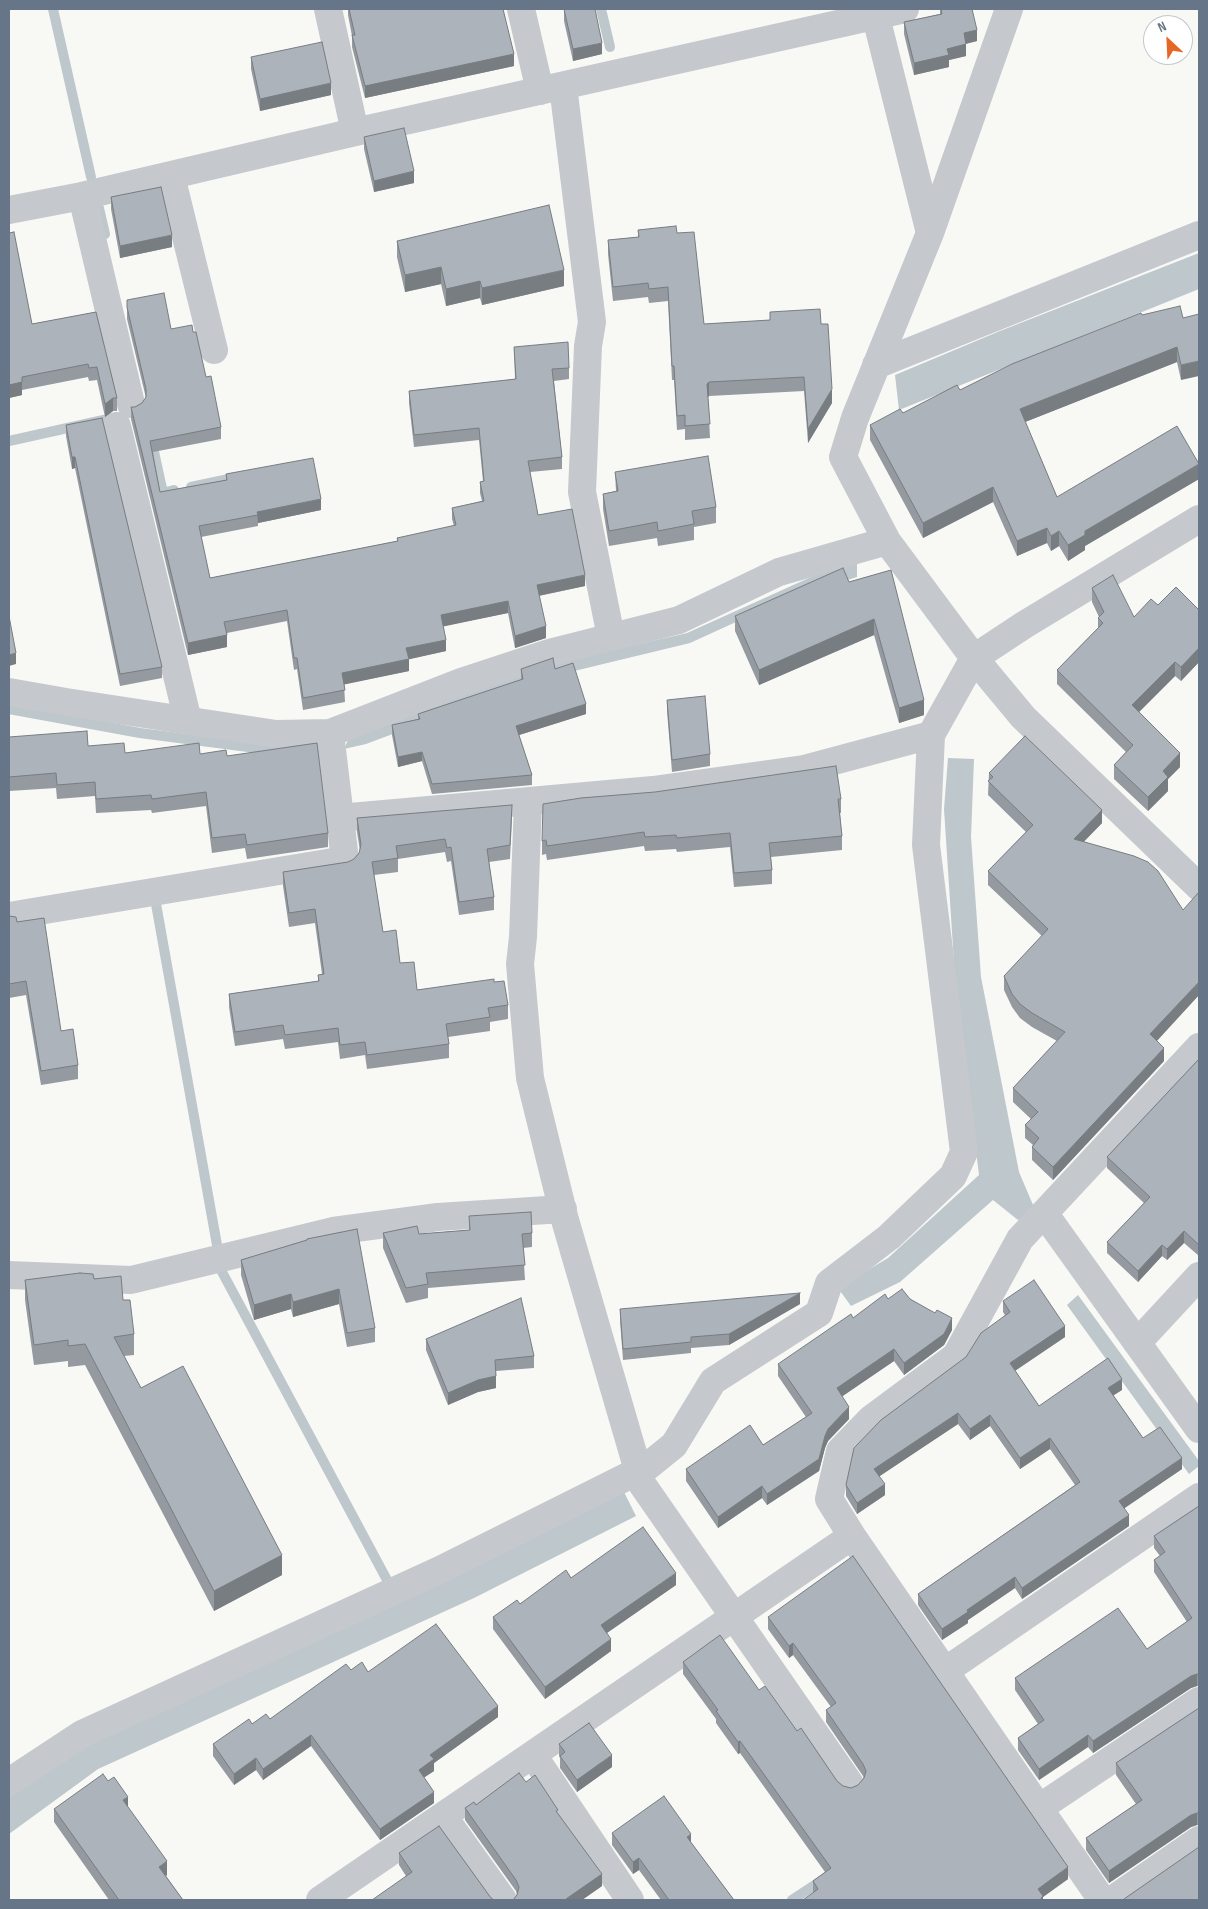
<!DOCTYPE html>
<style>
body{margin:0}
#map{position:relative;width:1208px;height:1909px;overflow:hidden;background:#f8f8f5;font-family:"Sofia Sans Condensed",sans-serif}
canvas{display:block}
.frame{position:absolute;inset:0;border:10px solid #667587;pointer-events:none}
.north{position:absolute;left:1143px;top:15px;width:50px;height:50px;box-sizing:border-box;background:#fff;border:1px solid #c2c8cf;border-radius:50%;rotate:335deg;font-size:14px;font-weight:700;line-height:20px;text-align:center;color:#667587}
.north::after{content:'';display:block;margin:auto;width:18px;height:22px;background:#e66626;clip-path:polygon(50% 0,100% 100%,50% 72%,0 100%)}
</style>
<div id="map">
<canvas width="1208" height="1909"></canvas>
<div class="frame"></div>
<div class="north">N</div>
</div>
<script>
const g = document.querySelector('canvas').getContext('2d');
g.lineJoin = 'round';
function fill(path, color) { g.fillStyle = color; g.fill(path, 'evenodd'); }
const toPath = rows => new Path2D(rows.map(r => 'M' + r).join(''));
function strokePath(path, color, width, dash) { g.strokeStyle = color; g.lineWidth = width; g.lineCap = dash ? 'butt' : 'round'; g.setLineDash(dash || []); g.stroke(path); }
const water = toPath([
 [1199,253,1199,289,899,410,895,375,1000,331],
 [857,563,857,577,784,600,690,643,537,680,366,744,344,749,350,736,551,664,687,633,820,573],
 [948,758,974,759,971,837,981,977,1019,1172,1036,1212,1018,1220,993,1200,900,1282,851,1306,838,1288,888,1258,979,1175,955,978,944,809],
 [1078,1295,1199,1461,1199,1466,1189,1474,1067,1305],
 [623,1490,636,1516,474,1598,98,1769,9,1834,9,1797,89,1744]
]);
const stream = toPath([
 [53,9,91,177],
 [601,9,610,47],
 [99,208,105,234],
 [151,438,163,493,174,490],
 [9,441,117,417],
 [191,487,238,477],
 [9,709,140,733,279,751],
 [156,904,217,1245],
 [221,1270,387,1580],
 [792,1900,824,1879]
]);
const minor = toPath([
 [328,9,355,132],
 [521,9,540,91],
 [874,9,930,233],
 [1009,9,930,233,855,418,843,457,887,541,974,658,1023,717,1199,887],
 [563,86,592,322,588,346,582,492,611,637],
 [171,176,214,350],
 [82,196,131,404],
 [9,210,82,196,355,132,905,9],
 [876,365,1199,235],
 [117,426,188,721],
 [9,692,66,702,276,734,330,733,461,682,549,653,679,620,779,572,887,541],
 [528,802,523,937,520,964,530,1078,565,1220,642,1484,850,1784],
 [339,818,653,790,804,769,931,735],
 [9,916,345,860,330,733],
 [1044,1213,1199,1429],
 [9,1275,131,1280,333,1231,438,1217,563,1209],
 [1137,1343,1199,1276],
 [945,1671,1199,1497],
 [533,1755,630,1900],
 [9,1782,82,1734,440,1570,648,1466,674,1445,713,1381,819,1313,829,1283,889,1237,953,1176,964,1152,926,845,931,735,974,658,1024,625,1199,519],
 [1039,1808,1199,1701],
 [443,1816,503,1900],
 [320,1900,852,1536],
 [1102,1900,852,1536,829,1499,840,1451,871,1419,956,1356,1020,1239,1199,1047],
 [1112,1900,1199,1840]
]);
const wall = toPath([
 [348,9,503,9,514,66,365,98,352,47,352,36,348,15],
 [564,9,602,54,573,61,564,21],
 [940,9,972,9,977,41,966,44,966,56,949,60,949,67,914,75,904,34,904,22,940,14],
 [251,57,331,95,260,111,251,69],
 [364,137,414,183,374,192,364,149],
 [111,197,172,247,120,258,111,209],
 [638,230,677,233,704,324,770,320,770,312,821,324,832,403,808,443,804,391,709,396,708,397,710,438,685,440,685,429,677,430,674,380,672,380,668,301,649,303,648,297,613,301,608,254,608,240,638,237],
 [9,233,32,324,96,312,117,398,117,411,113,411,105,417,97,380,89,381,88,377,22,390,22,395,9,398],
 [397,241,564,286,482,305,480,298,446,306,441,284,405,292,397,257],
 [127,300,171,329,193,332,206,377,221,427,221,439,153,452,160,492,226,480,226,474,321,510,258,523,258,526,201,537,210,578,397,541,397,538,454,526,452,519,452,508,482,501,480,493,480,482,483,481,479,440,414,447,409,403,409,391,515,379,514,347,569,368,569,379,554,381,562,457,562,469,530,472,538,515,585,586,539,596,546,638,515,648,508,613,443,626,446,651,409,659,409,671,344,684,345,702,303,710,297,669,294,670,287,621,227,633,227,647,188,655,131,419,131,407,135,407,142,403,146,398,127,319],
 [1142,315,1183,318,1181,380,1177,362,1025,422,1057,497,1199,479,1085,546,1085,550,1068,561,1059,546,1051,551,1047,543,1017,556,993,502,923,538,870,440,870,425,903,413,960,390],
 [66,425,162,667,162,678,120,686,75,468,72,469,66,436],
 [615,472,716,507,716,523,694,527,694,540,658,546,657,538,609,546,603,509,603,494,616,491],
 [891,570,924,715,899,723,874,635,759,685,735,631,735,616,849,582],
 [1092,588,1134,617,1158,605,1199,610,1199,662,1181,681,1175,676,1139,712,1180,767,1168,779,1168,791,1148,811,1114,779,1114,765,1126,752,1057,684,1057,670,1098,628,1098,618,1099,617,1092,602],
 [521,669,555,669,586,714,519,735,532,775,532,785,432,794,422,761,398,767,392,735,392,725,418,719,418,714,521,680],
 [667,700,710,754,710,766,672,772,667,711],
 [9,737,88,746,125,753,200,754,227,756,328,833,328,847,247,859,245,848,212,853,206,806,152,813,151,810,96,813,95,796,57,799,56,788,9,791],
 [989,773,1102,823,1084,841,1199,995,1157,1041,1164,1061,1053,1180,1032,1160,1032,1147,1033,1145,1025,1138,1025,1125,1031,1119,1013,1102,1013,1088,1057,1041,1032,1027,1020,1018,1012,1007,1004,990,1004,976,1042,936,988,885,988,871,1026,832,988,795],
 [841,799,841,813,840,813,842,836,842,850,771,857,772,870,772,884,734,887,730,847,677,852,676,849,645,851,644,846,547,860,546,854,542,855,542,841],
 [357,818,512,818,510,859,489,862,494,897,494,910,459,915,451,861,447,862,445,852,398,859,398,872,374,875,383,932,400,963,417,990,494,982,508,1005,508,1019,490,1022,490,1031,448,1037,449,1044,449,1058,367,1069,365,1055,340,1059,338,1042,285,1049,283,1039,235,1046,229,1007,229,994,318,981,318,975,322,974,315,923,289,927,283,886,283,872,348,862,354,859,359,853,360,851,357,832],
 [9,916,17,922,61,1031,78,1065,78,1079,41,1085,26,995,9,998],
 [1199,1059,1199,1256,1184,1243,1167,1260,1162,1256,1138,1282,1107,1253,1107,1242,1144,1203,1107,1168,1107,1157],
 [469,1216,532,1233,532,1247,523,1248,525,1280,428,1288,428,1298,406,1303,383,1248,383,1233,419,1234,469,1230],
 [307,1240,375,1328,375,1342,347,1347,339,1304,293,1317,291,1309,254,1320,241,1275,241,1260],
 [94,1279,123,1300,134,1334,134,1355,124,1356,141,1388,282,1575,214,1611,85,1365,68,1367,68,1361,34,1365,25,1300,25,1280],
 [888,1299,910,1299,952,1330,944,1345,904,1375,894,1361,842,1396,849,1419,828,1441,825,1448,819,1471,767,1505,762,1498,718,1528,686,1481,686,1469,763,1445,806,1417,778,1376,778,1364],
 [1003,1301,1065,1337,1015,1371,1039,1406,1122,1390,1113,1395,1143,1438,1182,1469,1124,1508,1129,1526,1022,1599,1015,1588,968,1620,968,1623,942,1640,918,1605,918,1594,1075,1485,1050,1449,1020,1469,990,1426,970,1440,958,1424,879,1476,885,1495,857,1514,846,1496,846,1485,1005,1315,1003,1312],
 [800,1304,729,1345,691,1348,691,1353,623,1360,620,1320,620,1309],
 [426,1339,534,1356,534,1368,496,1371,496,1388,478,1392,448,1405,426,1350],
 [1199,1506,1199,1686,1197,1686,1191,1688,1093,1753,1088,1747,1039,1780,1018,1750,1018,1738,1038,1724,1015,1690,1015,1678,1147,1649,1187,1622,1154,1572,1154,1560,1160,1556,1154,1548,1154,1536],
 [571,1578,676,1585,607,1633,611,1651,545,1699,493,1629,493,1617],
 [768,1617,1068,1879,1043,1897,1043,1900,813,1893,813,1881,825,1872,740,1753,738,1754,716,1723,716,1719,683,1674,683,1662,759,1690,797,1731,837,1781,843,1786,851,1788,858,1785,864,1779,863,1776,826,1722,826,1710,831,1707,793,1655,789,1658,768,1629],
 [351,1670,368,1672,498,1717,434,1763,434,1771,424,1777,434,1803,380,1840,311,1746,263,1780,256,1770,234,1785,213,1756,213,1744,252,1724,270,1719],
 [1199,1708,1199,1825,1197,1825,1191,1827,1109,1883,1086,1850,1086,1838,1136,1804,1116,1775,1116,1763],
 [559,1744,612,1767,577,1792,560,1768,560,1758,559,1756],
 [526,1782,558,1814,602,1886,582,1900,513,1900,517,1895,516,1891,465,1820,465,1808,476,1805],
 [128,1808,167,1875,166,1876,183,1900,109,1900,54,1822,54,1809],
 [612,1833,691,1843,734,1900,661,1900,639,1870,633,1874,612,1845],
 [399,1853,491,1898,406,1876,399,1865]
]);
const shadedWall = toPath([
 [977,30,977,41,964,44,964,33],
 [602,43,602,54,573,61,573,49],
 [966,44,966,56,949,60,949,67,914,75,914,63,947,49],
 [514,54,514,66,365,98,365,86],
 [331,83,331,95,260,111,260,99],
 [414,171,414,183,374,192,374,181],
 [172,235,172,247,120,258,120,246],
 [441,267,441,284,405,292,405,275],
 [564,270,564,286,482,305,482,288],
 [480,281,480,298,446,306,446,289],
 [1177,347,1177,362,1020,424,1020,409],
 [1199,361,1199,376,1181,380,1181,365],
 [22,382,22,395,9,398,9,385],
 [709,382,709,396,707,398,707,384],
 [832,389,832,403,808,443,808,429],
 [113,398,113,411,105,417,105,404],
 [72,457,75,457,75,468,72,469],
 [1199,464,1199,479,1085,546,1085,550,1068,561,1068,545,1085,531],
 [993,487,993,502,923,538,923,523],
 [321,499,321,510,258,523,257,512],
 [1047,528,1047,543,1017,556,1017,541],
 [1059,531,1059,546,1051,551,1051,536],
 [585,575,585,586,537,596,537,585],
 [508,601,508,613,441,627,441,615],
 [874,619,874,635,759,685,759,670],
 [546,626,546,638,515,648,515,636],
 [227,635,227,647,188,655,188,643],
 [446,640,446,651,406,660,406,648],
 [1199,648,1199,662,1181,681,1181,667],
 [16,653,16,664,9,666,9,655],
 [409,659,409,671,342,685,342,673],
 [1175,662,1175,676,1132,719,1132,705],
 [924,700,924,715,899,723,899,708],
 [586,704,586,714,516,736,516,726],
 [422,752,422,761,398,767,398,757],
 [1180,753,1180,767,1168,779,1168,791,1148,811,1148,797,1163,771],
 [1102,810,1102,823,1074,852,1074,839],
 [1199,982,1199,995,1150,1048,1150,1034],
 [1164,1048,1164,1061,1053,1180,1053,1167],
 [1184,1231,1184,1243,1167,1260,1167,1249],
 [1162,1245,1162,1256,1138,1282,1138,1271],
 [339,1289,339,1304,293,1317,293,1302],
 [800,1293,800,1304,729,1345,729,1334],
 [291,1294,291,1309,254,1320,254,1305],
 [952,1318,952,1330,944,1345,904,1375,904,1363],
 [1065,1326,1065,1337,1010,1374,1010,1363],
 [894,1349,894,1361,837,1400,837,1388],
 [496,1376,496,1388,478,1392,448,1405,448,1393,478,1380],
 [1122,1379,1122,1390,1108,1399,1108,1388],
 [849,1407,849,1419,828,1441,825,1448,819,1471,767,1505,767,1494,825,1436,828,1429],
 [958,1413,958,1424,874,1480,874,1469],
 [990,1415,990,1426,970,1440,970,1429],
 [1050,1438,1050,1449,1020,1469,1020,1458],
 [1182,1458,1182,1469,1119,1512,1119,1501],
 [885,1484,885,1495,857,1514,857,1503],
 [762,1486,762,1498,718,1528,718,1517],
 [1129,1515,1129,1526,1022,1599,1022,1588],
 [282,1555,282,1575,214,1611,214,1591],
 [676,1573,676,1585,601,1637,601,1625],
 [1015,1577,1015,1588,968,1620,968,1623,942,1640,942,1629,967,1610],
 [611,1639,611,1651,545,1699,545,1687],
 [793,1643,793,1655,789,1658,789,1646],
 [1197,1674,1197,1686,1191,1688,1093,1753,1093,1741,1191,1676],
 [498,1706,498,1717,434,1763,434,1771,419,1781,419,1770,430,1755],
 [311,1735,311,1746,263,1780,263,1769],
 [1088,1735,1088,1747,1039,1780,1039,1769],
 [740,1741,740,1753,738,1754,738,1742],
 [612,1755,612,1767,577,1792,577,1780],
 [256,1758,256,1770,234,1785,234,1774],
 [434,1792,434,1803,380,1840,380,1829],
 [128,1797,128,1810,123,1800],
 [1197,1813,1197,1825,1191,1827,1109,1883,1109,1871,1191,1815],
 [691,1834,691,1846,687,1837],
 [639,1858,639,1870,633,1874,633,1862],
 [167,1861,167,1875,159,1880,159,1867],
 [1068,1867,1068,1879,1043,1897,1043,1900,1041,1900,1038,1889],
 [602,1874,602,1886,582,1900,566,1900,566,1899]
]);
const building = toPath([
 [349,9,503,9,514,54,365,86,352,35,355,35,349,9],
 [564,9,595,9,602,43,573,49,564,9],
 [941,9,972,9,977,30,964,33,966,44,947,49,949,55,914,63,904,22,942,14,941,9],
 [322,42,331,83,260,99,251,57,322,42],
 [404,128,414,171,374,181,364,137,404,128],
 [161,187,172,235,120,246,111,197,161,187],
 [549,205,564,270,482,288,480,281,446,289,441,267,405,275,397,241,549,205],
 [676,226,677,233,694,232,704,324,770,320,770,312,820,309,821,324,828,324,832,389,808,429,804,377,709,382,707,384,710,424,685,426,685,415,677,416,674,366,672,366,668,287,649,289,648,283,613,287,608,240,639,237,638,230,676,226],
 [14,232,32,324,96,312,117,398,113,398,105,404,97,367,89,368,88,364,22,377,22,382,9,385,9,233,14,232],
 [164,293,171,329,192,325,193,332,196,332,206,377,211,376,221,427,150,441,160,492,227,480,226,474,313,458,321,499,257,512,258,515,199,526,210,578,398,541,397,538,456,525,452,508,484,501,480,482,484,481,479,428,414,435,409,391,516,379,514,347,568,342,569,368,552,369,562,457,528,461,538,515,572,509,585,575,537,585,546,626,515,636,508,601,441,615,446,640,406,648,409,659,342,673,345,690,303,698,297,658,294,658,287,610,224,622,227,635,188,643,131,407,135,407,142,403,146,397,146,389,127,307,127,300,164,293],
 [1180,306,1183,318,1199,314,1199,361,1181,365,1177,347,1020,409,1057,497,1177,426,1199,464,1085,531,1085,535,1068,545,1059,531,1051,536,1047,528,1017,541,993,487,923,523,870,425,900,409,903,413,957,385,960,390,1012,364,1141,313,1142,315,1180,306],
 [102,418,162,667,120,674,75,457,72,457,66,425,102,418],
 [708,456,716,507,692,511,694,524,658,531,657,522,609,531,603,494,618,491,615,472,708,456],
 [843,568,849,582,891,570,924,700,899,708,874,619,759,670,735,616,843,568],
 [1113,575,1134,617,1151,599,1158,605,1176,587,1199,610,1199,648,1181,667,1175,662,1132,705,1180,753,1163,771,1168,777,1148,797,1114,765,1133,745,1057,670,1103,623,1098,618,1104,612,1092,588,1113,575],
 [9,616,16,653,9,655,9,616],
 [553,658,555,669,573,663,586,704,516,726,532,775,432,784,422,752,398,757,392,725,420,719,418,714,523,679,521,669,553,658],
 [705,696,710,754,672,760,667,700,705,696],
 [87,731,88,746,124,743,125,753,199,743,200,754,226,750,227,756,317,743,328,833,247,845,245,834,212,838,206,792,152,799,151,795,96,799,95,782,57,785,56,773,9,777,9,737,87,731],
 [1025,736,1102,810,1074,839,1134,856,1148,862,1158,871,1183,910,1199,892,1199,982,1150,1034,1164,1048,1053,1167,1032,1147,1039,1138,1025,1125,1038,1112,1013,1088,1065,1032,1032,1013,1020,1004,1012,994,1004,976,1048,929,988,871,1033,825,988,781,993,777,989,773,1025,736],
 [836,766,841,799,838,799,842,836,769,843,772,870,734,873,730,833,677,838,676,835,645,837,644,832,547,846,546,840,542,841,543,804,581,798,655,792,836,766],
 [512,805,510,845,487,849,494,897,459,902,451,847,447,848,445,839,396,846,398,858,372,862,383,932,396,930,400,963,414,962,417,990,494,979,494,982,504,981,508,1005,488,1008,490,1017,446,1024,449,1044,367,1055,365,1042,340,1045,338,1028,285,1035,283,1025,235,1032,229,994,319,981,318,975,324,974,315,909,289,913,283,872,348,862,354,859,359,853,361,845,357,818,512,805],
 [9,916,16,917,17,922,44,918,61,1031,73,1029,78,1065,41,1071,26,981,9,984,9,916],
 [1199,1059,1199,1245,1184,1231,1167,1249,1162,1245,1138,1271,1107,1242,1150,1197,1107,1157,1199,1059],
 [531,1212,532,1233,522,1234,525,1265,426,1273,428,1284,406,1288,383,1233,417,1226,419,1234,470,1230,469,1216,531,1212],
 [357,1229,375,1328,347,1333,339,1289,293,1302,291,1294,254,1305,241,1260,307,1240,307,1239,357,1229],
 [80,1273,93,1274,94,1279,121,1276,123,1300,130,1300,134,1334,114,1337,141,1388,183,1366,282,1555,214,1591,85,1344,68,1346,68,1340,34,1345,25,1280,80,1273],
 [1034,1280,1065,1326,1010,1363,1039,1406,1108,1358,1122,1379,1108,1388,1143,1438,1160,1427,1182,1458,1119,1501,1129,1515,1022,1588,1015,1577,967,1610,968,1612,942,1629,918,1594,1080,1482,1050,1438,1020,1458,990,1415,970,1429,958,1413,874,1469,885,1484,857,1503,846,1485,854,1448,881,1420,966,1357,981,1333,1010,1312,1003,1301,1034,1280],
 [902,1289,910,1299,935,1313,937,1310,952,1318,944,1334,904,1363,894,1349,837,1388,849,1407,828,1429,825,1436,819,1459,767,1494,762,1486,718,1517,686,1469,750,1425,763,1445,812,1413,778,1364,851,1314,853,1318,885,1294,888,1299,902,1289],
 [800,1293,729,1334,691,1337,691,1342,623,1349,620,1309,800,1293],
 [521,1298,534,1356,495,1360,496,1376,478,1380,448,1393,426,1339,521,1298],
 [1199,1506,1199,1674,1197,1674,1191,1676,1093,1741,1088,1735,1039,1769,1018,1738,1044,1720,1015,1678,1118,1608,1147,1649,1192,1618,1154,1560,1165,1552,1154,1536,1199,1506],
 [643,1527,676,1573,601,1625,611,1639,545,1687,493,1617,517,1600,520,1604,566,1570,571,1578,643,1527],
 [853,1556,1068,1867,1038,1889,1043,1896,1041,1898,1042,1900,803,1900,818,1889,813,1881,831,1868,740,1741,738,1742,716,1711,718,1710,683,1662,720,1635,759,1690,765,1686,797,1731,801,1728,837,1781,843,1786,851,1788,858,1785,864,1778,866,1771,863,1764,826,1710,836,1703,793,1643,789,1646,768,1617,853,1556],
 [436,1624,498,1706,430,1755,434,1759,419,1770,434,1792,380,1829,311,1735,263,1769,256,1758,234,1774,213,1744,249,1719,252,1724,266,1714,270,1719,346,1664,351,1670,362,1662,368,1672,436,1624],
 [1199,1708,1199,1813,1197,1813,1191,1815,1109,1871,1086,1838,1142,1800,1116,1763,1199,1708],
 [589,1723,612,1755,577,1780,560,1756,565,1752,559,1744,589,1723],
 [519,1773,526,1782,535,1775,558,1810,556,1811,602,1874,566,1899,567,1900,513,1900,517,1895,519,1887,516,1880,465,1808,474,1802,476,1805,519,1773],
 [103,1774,108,1781,114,1777,128,1797,123,1800,167,1861,159,1867,183,1900,119,1900,54,1809,103,1774],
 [664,1796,691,1834,687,1837,734,1900,669,1900,639,1858,633,1862,612,1833,664,1796],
 [439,1826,491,1898,494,1900,372,1900,412,1872,399,1853,439,1826],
 [1199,1847,1199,1900,1125,1900,1124,1899,1199,1847]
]);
fill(water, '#bdc7cc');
strokePath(stream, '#bdc7cc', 10);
strokePath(minor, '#c5c8cc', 28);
fill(wall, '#949aa0');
fill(shadedWall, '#787d82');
fill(building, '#acb3ba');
strokePath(building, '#787d82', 1);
</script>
